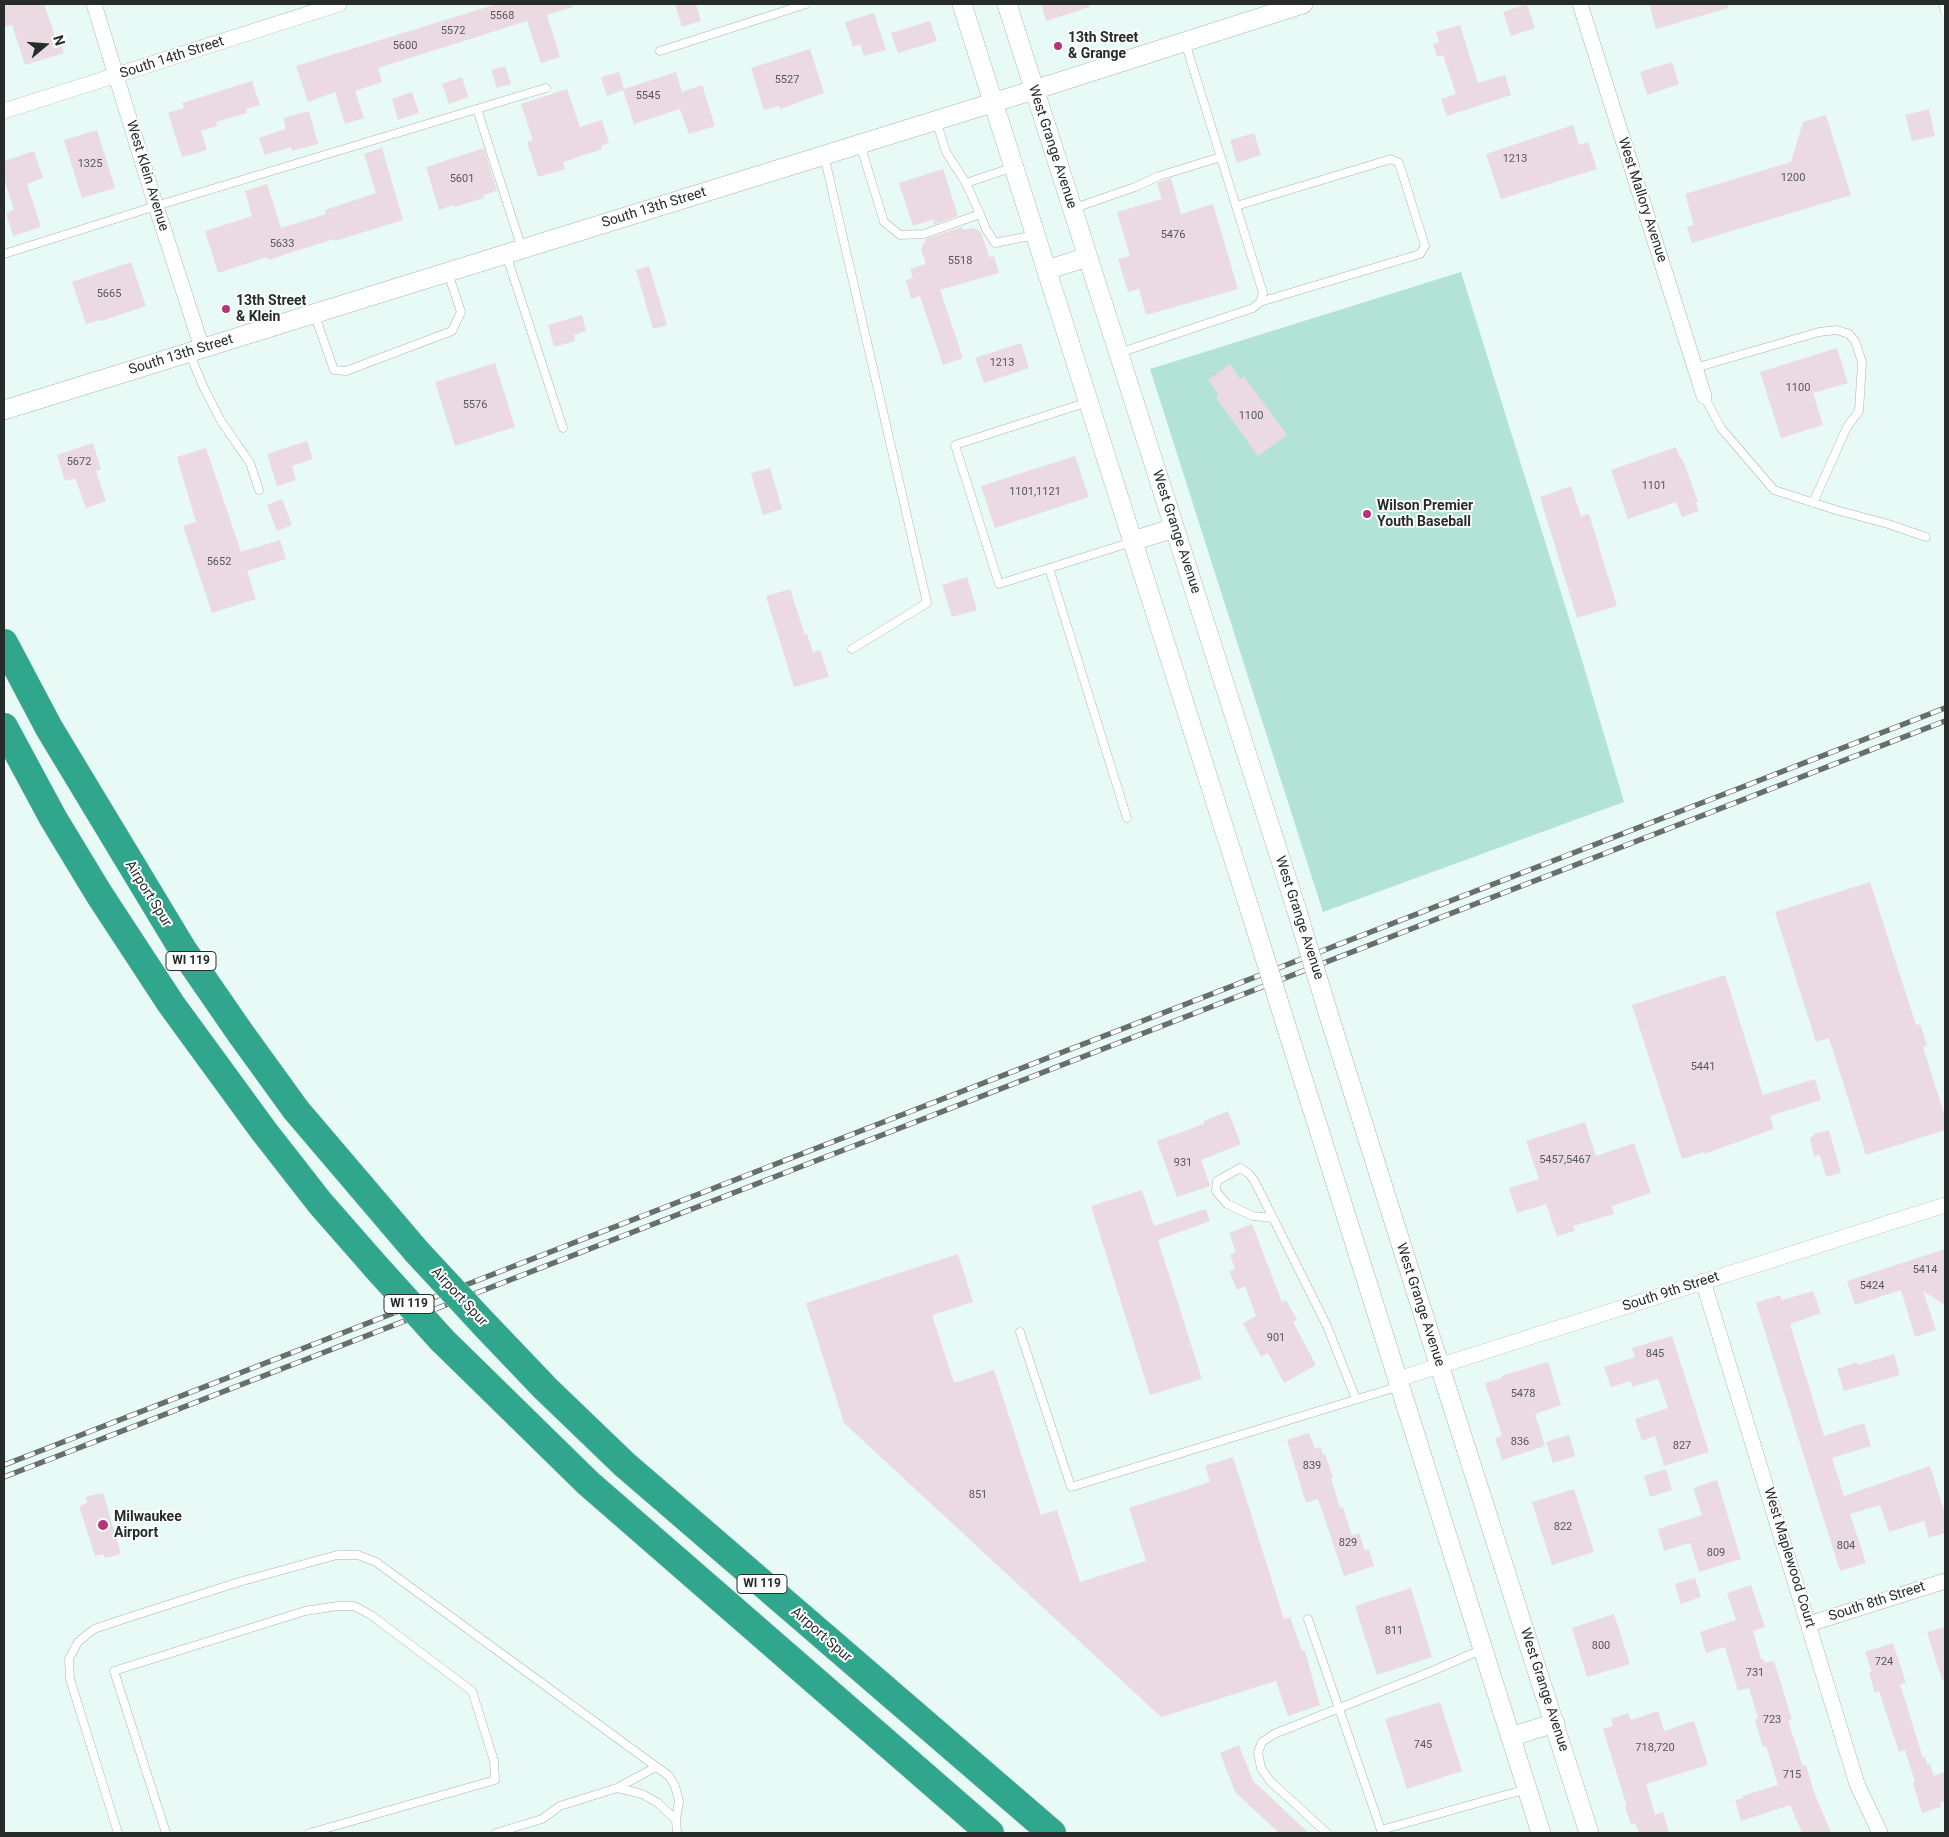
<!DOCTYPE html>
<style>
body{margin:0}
#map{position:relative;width:1949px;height:1837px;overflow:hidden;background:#e8faf5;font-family:Roboto,sans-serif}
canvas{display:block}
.frame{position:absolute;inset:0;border:5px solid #252c2a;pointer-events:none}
.north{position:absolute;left:20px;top:20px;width:50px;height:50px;-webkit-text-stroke:4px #fff;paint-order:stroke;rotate:72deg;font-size:14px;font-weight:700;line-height:20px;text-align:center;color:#252c2a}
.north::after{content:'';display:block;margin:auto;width:18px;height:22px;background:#252c2a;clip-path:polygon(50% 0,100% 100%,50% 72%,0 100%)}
</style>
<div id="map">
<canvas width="1949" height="1837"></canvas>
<div class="frame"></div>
<div class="north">N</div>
</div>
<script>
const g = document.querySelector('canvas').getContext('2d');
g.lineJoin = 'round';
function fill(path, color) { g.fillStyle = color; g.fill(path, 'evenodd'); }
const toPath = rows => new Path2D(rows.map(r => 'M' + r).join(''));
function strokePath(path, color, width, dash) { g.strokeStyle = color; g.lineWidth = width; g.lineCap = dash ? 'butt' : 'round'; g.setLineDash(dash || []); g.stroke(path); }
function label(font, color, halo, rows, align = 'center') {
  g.font = font + ' Roboto,sans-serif'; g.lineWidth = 4; g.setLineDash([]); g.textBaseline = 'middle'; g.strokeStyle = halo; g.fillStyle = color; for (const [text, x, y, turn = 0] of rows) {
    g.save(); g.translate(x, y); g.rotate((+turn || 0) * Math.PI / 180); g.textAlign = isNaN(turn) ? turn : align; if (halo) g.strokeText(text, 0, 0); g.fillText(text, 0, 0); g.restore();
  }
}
const green = toPath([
 [1461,272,1582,660,1624,802,1323,912,1150,369]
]);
const building = toPath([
 [4,4,44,4,55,36,58,35,64,53,25,65,12,25,4,27],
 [497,4,572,4,573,7,547,15,560,57,541,63,527,21,378,68,382,82,355,91,364,118,345,124,335,92,308,102,296,66],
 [675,4,696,4,701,21,682,27],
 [1041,4,1089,4,1090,7,1046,21],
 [1527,4,1535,28,1511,36,1503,12],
 [1649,4,1728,4,1728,8,1656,29],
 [874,13,886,50,864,56,860,44,853,47,845,22],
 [930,21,937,41,898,53,891,33],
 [1460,25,1478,83,1505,75,1511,95,1447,116,1441,99,1456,94,1443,55,1437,57,1433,44,1439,42,1436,32],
 [810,49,824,93,780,109,779,106,764,110,751,68],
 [1672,62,1679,84,1647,95,1640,72],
 [505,66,511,84,497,88,491,70],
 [619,72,624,89,676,72,682,92,702,85,715,126,689,134,680,109,634,124,623,90,607,96,601,77],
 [462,77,468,97,449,104,442,84],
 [252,81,260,105,246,109,247,113,216,122,217,126,201,131,207,150,182,157,168,113,184,108,182,103],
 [567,89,580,127,602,120,609,143,601,146,602,149,563,162,565,169,538,177,527,142,533,140,521,104],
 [412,92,419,113,398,120,392,99],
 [1929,109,1935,136,1912,141,1905,115],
 [309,111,318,144,292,151,291,147,265,155,259,138,286,129,283,118],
 [1826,115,1851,195,1692,243,1687,227,1694,225,1685,194,1791,162,1803,122],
 [1573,125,1579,145,1588,142,1597,169,1501,199,1486,154],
 [97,130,115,188,82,198,64,140],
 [1254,133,1261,155,1237,163,1230,140],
 [382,148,403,220,335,241,334,239,268,260,267,257,218,273,205,231,252,216,245,191,267,184,281,228,326,214,325,210,376,193,364,154],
 [484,148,497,191,483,195,484,198,454,207,453,205,439,210,426,167],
 [34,151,43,178,27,184,41,227,13,236,6,213,14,210,4,178,4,161],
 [943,169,958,216,932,225,935,219,913,226,899,183],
 [1171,178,1181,214,1213,204,1238,289,1146,315,1139,289,1128,292,1118,259,1130,256,1117,212,1162,199,1157,183],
 [962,227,963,230,973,228,981,232,989,257,994,256,999,273,940,290,963,358,943,365,920,296,911,299,906,280,913,278,910,269,926,264,921,249,926,239],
 [131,262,146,306,101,321,101,320,86,324,72,282],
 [649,266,667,325,653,329,636,270],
 [582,315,586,331,574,335,575,341,554,347,548,325],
 [1021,343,1029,368,984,383,975,358],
 [1837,348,1848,383,1813,393,1823,425,1781,438,1760,372],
 [495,363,515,427,455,446,435,382],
 [1230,364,1240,379,1244,376,1287,435,1258,456,1216,398,1219,395,1208,380],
 [307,441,313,459,292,466,296,480,277,486,267,454],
 [93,443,101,469,96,471,106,501,86,508,75,478,65,481,57,455],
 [1676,447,1680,458,1682,458,1698,502,1695,502,1699,511,1682,517,1676,502,1628,519,1611,470],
 [206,448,241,552,280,540,286,559,247,571,256,599,212,613,183,526,196,522,177,457],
 [1075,456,1089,497,995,528,981,486],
 [770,468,782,509,763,515,751,473],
 [1571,486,1581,516,1589,514,1617,606,1577,618,1540,497],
 [282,499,292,525,277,531,267,505],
 [967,577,977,610,952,617,942,585],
 [790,589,805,635,807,634,813,652,820,650,829,677,794,687,766,596],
 [1870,882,1916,1025,1920,1024,1927,1045,1923,1047,1945,1117,1945,1130,1866,1155,1829,1038,1816,1042,1775,912],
 [1725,975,1763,1095,1815,1079,1821,1100,1770,1116,1774,1129,1704,1154,1704,1152,1682,1159,1632,1005],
 [1228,1111,1241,1144,1201,1160,1210,1186,1177,1197,1157,1141,1204,1124,1204,1121],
 [1585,1122,1596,1156,1634,1143,1651,1193,1612,1206,1614,1214,1573,1226,1575,1231,1557,1236,1546,1204,1517,1213,1509,1188,1539,1179,1526,1141],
 [1829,1130,1841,1173,1826,1177,1820,1155,1814,1156,1810,1138,1814,1136,1814,1134],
 [1142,1190,1154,1226,1206,1209,1210,1221,1158,1240,1202,1379,1150,1395,1091,1206],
 [1252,1224,1282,1302,1286,1300,1297,1320,1293,1322,1316,1365,1284,1383,1268,1353,1261,1357,1243,1323,1256,1316,1245,1286,1237,1290,1229,1271,1235,1269,1230,1255,1236,1252,1229,1233],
 [1945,1249,1945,1305,1923,1291,1936,1330,1915,1337,1901,1290,1855,1305,1847,1281],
 [958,1254,973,1302,932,1315,954,1383,994,1370,1041,1515,1057,1510,1080,1582,1146,1561,1129,1508,1210,1482,1205,1466,1233,1457,1284,1619,1290,1617,1302,1651,1305,1651,1320,1705,1288,1716,1276,1681,1161,1717,844,1423,806,1303],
 [1813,1291,1821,1313,1790,1324,1824,1436,1864,1423,1871,1446,1832,1458,1844,1496,1930,1466,1945,1514,1945,1533,1929,1538,1924,1521,1889,1532,1880,1505,1850,1514,1866,1563,1840,1571,1756,1303,1780,1295,1782,1300],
 [1672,1336,1709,1452,1664,1466,1655,1436,1642,1441,1635,1419,1668,1408,1658,1379,1632,1387,1630,1381,1611,1387,1604,1367,1635,1357,1632,1348],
 [1894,1354,1900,1375,1844,1391,1837,1369,1857,1362,1858,1365],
 [1548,1362,1561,1405,1535,1414,1545,1446,1502,1460,1495,1438,1502,1436,1485,1383,1502,1378,1501,1376],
 [1309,1433,1315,1449,1321,1447,1323,1455,1325,1454,1333,1477,1331,1478,1340,1508,1343,1507,1352,1536,1359,1533,1365,1551,1369,1549,1374,1566,1344,1576,1318,1499,1306,1503,1287,1440],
 [1569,1435,1575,1456,1553,1463,1546,1442],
 [1666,1469,1672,1490,1650,1497,1644,1476],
 [1717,1480,1741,1559,1699,1572,1690,1543,1664,1551,1658,1529,1702,1515,1693,1488],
 [1574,1489,1594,1552,1552,1565,1532,1502],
 [103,1493,121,1554,105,1558,103,1554,95,1556,79,1506,87,1503,86,1498,89,1496],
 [1695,1578,1701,1597,1681,1604,1675,1584],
 [1751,1585,1765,1627,1753,1631,1761,1659,1763,1659,1765,1663,1774,1661,1792,1719,1788,1721,1803,1766,1806,1765,1814,1792,1831,1833,1802,1833,1790,1805,1741,1821,1735,1800,1743,1798,1742,1796,1778,1785,1766,1746,1763,1747,1755,1720,1758,1718,1749,1688,1738,1691,1725,1647,1706,1653,1700,1632,1736,1620,1727,1593],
 [1411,1588,1432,1657,1377,1675,1355,1606],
 [1614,1614,1630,1664,1587,1677,1572,1628],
 [1945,1627,1945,1679,1942,1680,1927,1632],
 [1893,1643,1906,1683,1900,1684,1923,1758,1925,1757,1927,1765,1930,1764,1934,1776,1945,1772,1945,1801,1940,1803,1941,1807,1922,1813,1913,1783,1915,1782,1905,1750,1899,1752,1879,1691,1875,1693,1869,1673,1872,1672,1865,1652],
 [1440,1702,1462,1771,1407,1789,1385,1719],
 [1658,1711,1664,1731,1694,1721,1708,1765,1646,1784,1655,1815,1663,1812,1669,1833,1639,1833,1635,1823,1631,1824,1625,1807,1627,1807,1603,1729,1613,1726,1611,1719,1628,1713,1631,1720],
 [1239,1745,1253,1781,1309,1833,1279,1833,1235,1792,1220,1753]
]);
const service = toPath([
 [1943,4,1945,12],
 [660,51,806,4],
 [477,109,522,249],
 [936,120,946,152,966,183],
 [860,144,884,222,900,235,924,234,980,214,986,229,995,243,1035,235],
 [824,155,927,603,852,649],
 [1236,206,1391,159,1399,163,1425,246,1420,254,1260,302],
 [1072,209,1135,187,1159,176,1221,157],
 [980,214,966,183,1014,167],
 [4,254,156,206,546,88],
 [506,254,563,428],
 [314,313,334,370,346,371,452,331,461,312,448,273],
 [189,352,203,386,221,421,250,463,259,490],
 [1119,353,1253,308,1260,302,1263,293,1185,42],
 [1695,368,1819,332,1837,330,1849,334,1855,341,1862,362,1859,411,1847,427,1813,503],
 [1704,396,1721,428,1774,490,1836,510,1888,524,1926,537],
 [1088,402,955,445,999,584,1132,542],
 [1049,568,1127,818],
 [1273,1218,1253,1216,1227,1204,1216,1191,1217,1181,1240,1168,1248,1173,1254,1180,1327,1326,1356,1399],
 [1020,1332,1071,1487,1400,1386],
 [1308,1619,1381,1830],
 [617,1788,642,1794,658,1803,676,1820],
 [118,1833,70,1679,69,1659,78,1642,94,1629,130,1617,239,1582,337,1555,358,1555,376,1562,669,1776,675,1786,679,1801,676,1820,677,1833],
 [166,1833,114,1671,305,1611,338,1606,354,1606,371,1615,472,1691,494,1761,495,1780,310,1833],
 [496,1833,542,1819,560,1806,617,1788,656,1767],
 [1327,1833,1270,1781,1261,1768,1258,1752,1262,1742,1274,1734,1430,1672,1483,1649],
 [1383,1833,1381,1830,1527,1789]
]);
const minor = toPath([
 [94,4,156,206,202,348],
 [1580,4,1704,396],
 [4,111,339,4],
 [1703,1281,1857,1784,1880,1833],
 [1398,1379,1945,1205],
 [1809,1624,1945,1581]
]);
const tertiary = toPath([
 [962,4,1255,926],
 [1007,4,1296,908],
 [1047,270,1087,257],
 [4,410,1034,90,1303,4],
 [1133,541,1174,528],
 [1330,1019,1432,1342,1589,1833],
 [1289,1035,1541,1833],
 [1510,1737,1555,1723]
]);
const motorway = toPath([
 [4,643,49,728,183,950,241,1034,296,1110,417,1252],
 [4,727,53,818,99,894,171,1004,263,1130,320,1203,377,1268],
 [483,1323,545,1388,624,1464,1052,1833],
 [442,1340,588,1483,990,1833]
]);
const rail = toPath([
 [4,1465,1945,708],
 [4,1477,1945,721]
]);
const tertiaryBridge = toPath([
 [1296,908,1330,1019],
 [1255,926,1289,1035]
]);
const motorwayBridge = toPath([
 [417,1252,483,1323],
 [377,1268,442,1340]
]);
const markers = [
 [1058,46,5,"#b6347c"],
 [226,309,5,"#b6347c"],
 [1367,514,5,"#b6347c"],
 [103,1525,6,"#b6347c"]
];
const numberNames = [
 ["5568",502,16],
 ["5572",453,31],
 ["5600",405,46],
 ["5527",787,80],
 ["5545",648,96],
 ["1213",1515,159],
 ["1325",90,164],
 ["1200",1793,178],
 ["5601",462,179],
 ["5476",1173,235],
 ["5633",282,244],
 ["5518",960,261],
 ["5665",109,294],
 ["1213",1002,363],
 ["1100",1798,388],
 ["5576",475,405],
 ["1100",1251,416],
 ["5672",79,462],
 ["1101",1654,486],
 ["1101,1121",1035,492],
 ["5652",219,562],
 ["5441",1703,1067],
 ["5457,5467",1565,1160],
 ["931",1183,1163],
 ["5414",1925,1270],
 ["5424",1872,1286],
 ["901",1276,1338],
 ["845",1655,1354],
 ["5478",1523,1394],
 ["836",1520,1442],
 ["827",1682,1446],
 ["839",1312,1466],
 ["851",978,1495],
 ["822",1563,1527],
 ["829",1348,1543],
 ["804",1846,1546],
 ["809",1716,1553],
 ["811",1394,1631],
 ["800",1601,1646],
 ["724",1884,1662],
 ["731",1755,1673],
 ["723",1772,1720],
 ["745",1423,1745],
 ["718,720",1655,1748],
 ["715",1792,1775]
];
const shields = [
 [191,961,50],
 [409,1304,50],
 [762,1584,50]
];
const shieldNames = [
 ["WI 119",191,961],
 ["WI 119",409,1304],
 ["WI 119",762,1584]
];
const poiNames = [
 ["13th Street",1068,38],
 ["& Grange",1068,54],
 ["13th Street",236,301],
 ["& Klein",236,317],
 ["Wilson Premier",1377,506],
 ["Youth Baseball",1377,522],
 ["Milwaukee",114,1517],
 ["Airport",114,1533]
];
const streetNames = [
 ["South 14th Street",172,58,-18],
 ["West Grange Avenue",1052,147,72],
 ["West Klein Avenue",147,176,73],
 ["West Mallory Avenue",1642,200,72],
 ["South 13th Street",654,208,-17],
 ["South 13th Street",181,355,-17],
 ["West Grange Avenue",1176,532,72],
 ["Airport Spur",148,894,58],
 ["West Grange Avenue",1299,918,72],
 ["South 9th Street",1671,1292,-18],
 ["Airport Spur",459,1297,47],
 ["West Grange Avenue",1420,1305,72],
 ["West Maplewood Court",1789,1558,73],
 ["South 8th Street",1877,1602,-18],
 ["Airport Spur",821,1635,41],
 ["West Grange Avenue",1544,1690,72]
];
fill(green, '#b2e3d5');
fill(building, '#ebdae1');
strokePath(service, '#a5b6b1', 9);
strokePath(minor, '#a5b6b1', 16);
strokePath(tertiary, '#a5b6b1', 20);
strokePath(motorway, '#d8d9d9', 29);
strokePath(service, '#fff', 8);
strokePath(minor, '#fff', 15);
strokePath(tertiary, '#fff', 19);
strokePath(motorway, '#30a78d', 28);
strokePath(rail, '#65706d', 5.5);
strokePath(rail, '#fff', 4, [11]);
strokePath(tertiaryBridge, '#a5b6b1', 20, []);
strokePath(motorwayBridge, '#d8d9d9', 29, []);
strokePath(tertiaryBridge, '#fff', 19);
strokePath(motorwayBridge, '#30a78d', 28);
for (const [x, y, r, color] of markers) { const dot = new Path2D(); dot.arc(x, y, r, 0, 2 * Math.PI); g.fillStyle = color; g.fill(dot); strokePath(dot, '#fff', 2); }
label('11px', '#565858', null, numberNames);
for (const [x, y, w] of shields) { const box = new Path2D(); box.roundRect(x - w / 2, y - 9.5, w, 19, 4); g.fillStyle = '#fff'; g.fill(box); strokePath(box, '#252c2a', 1); }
label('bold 12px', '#252c2a', null, shieldNames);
label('bold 14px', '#252c2a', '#fff', poiNames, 'left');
label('14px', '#252c2a', '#fff', streetNames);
</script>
